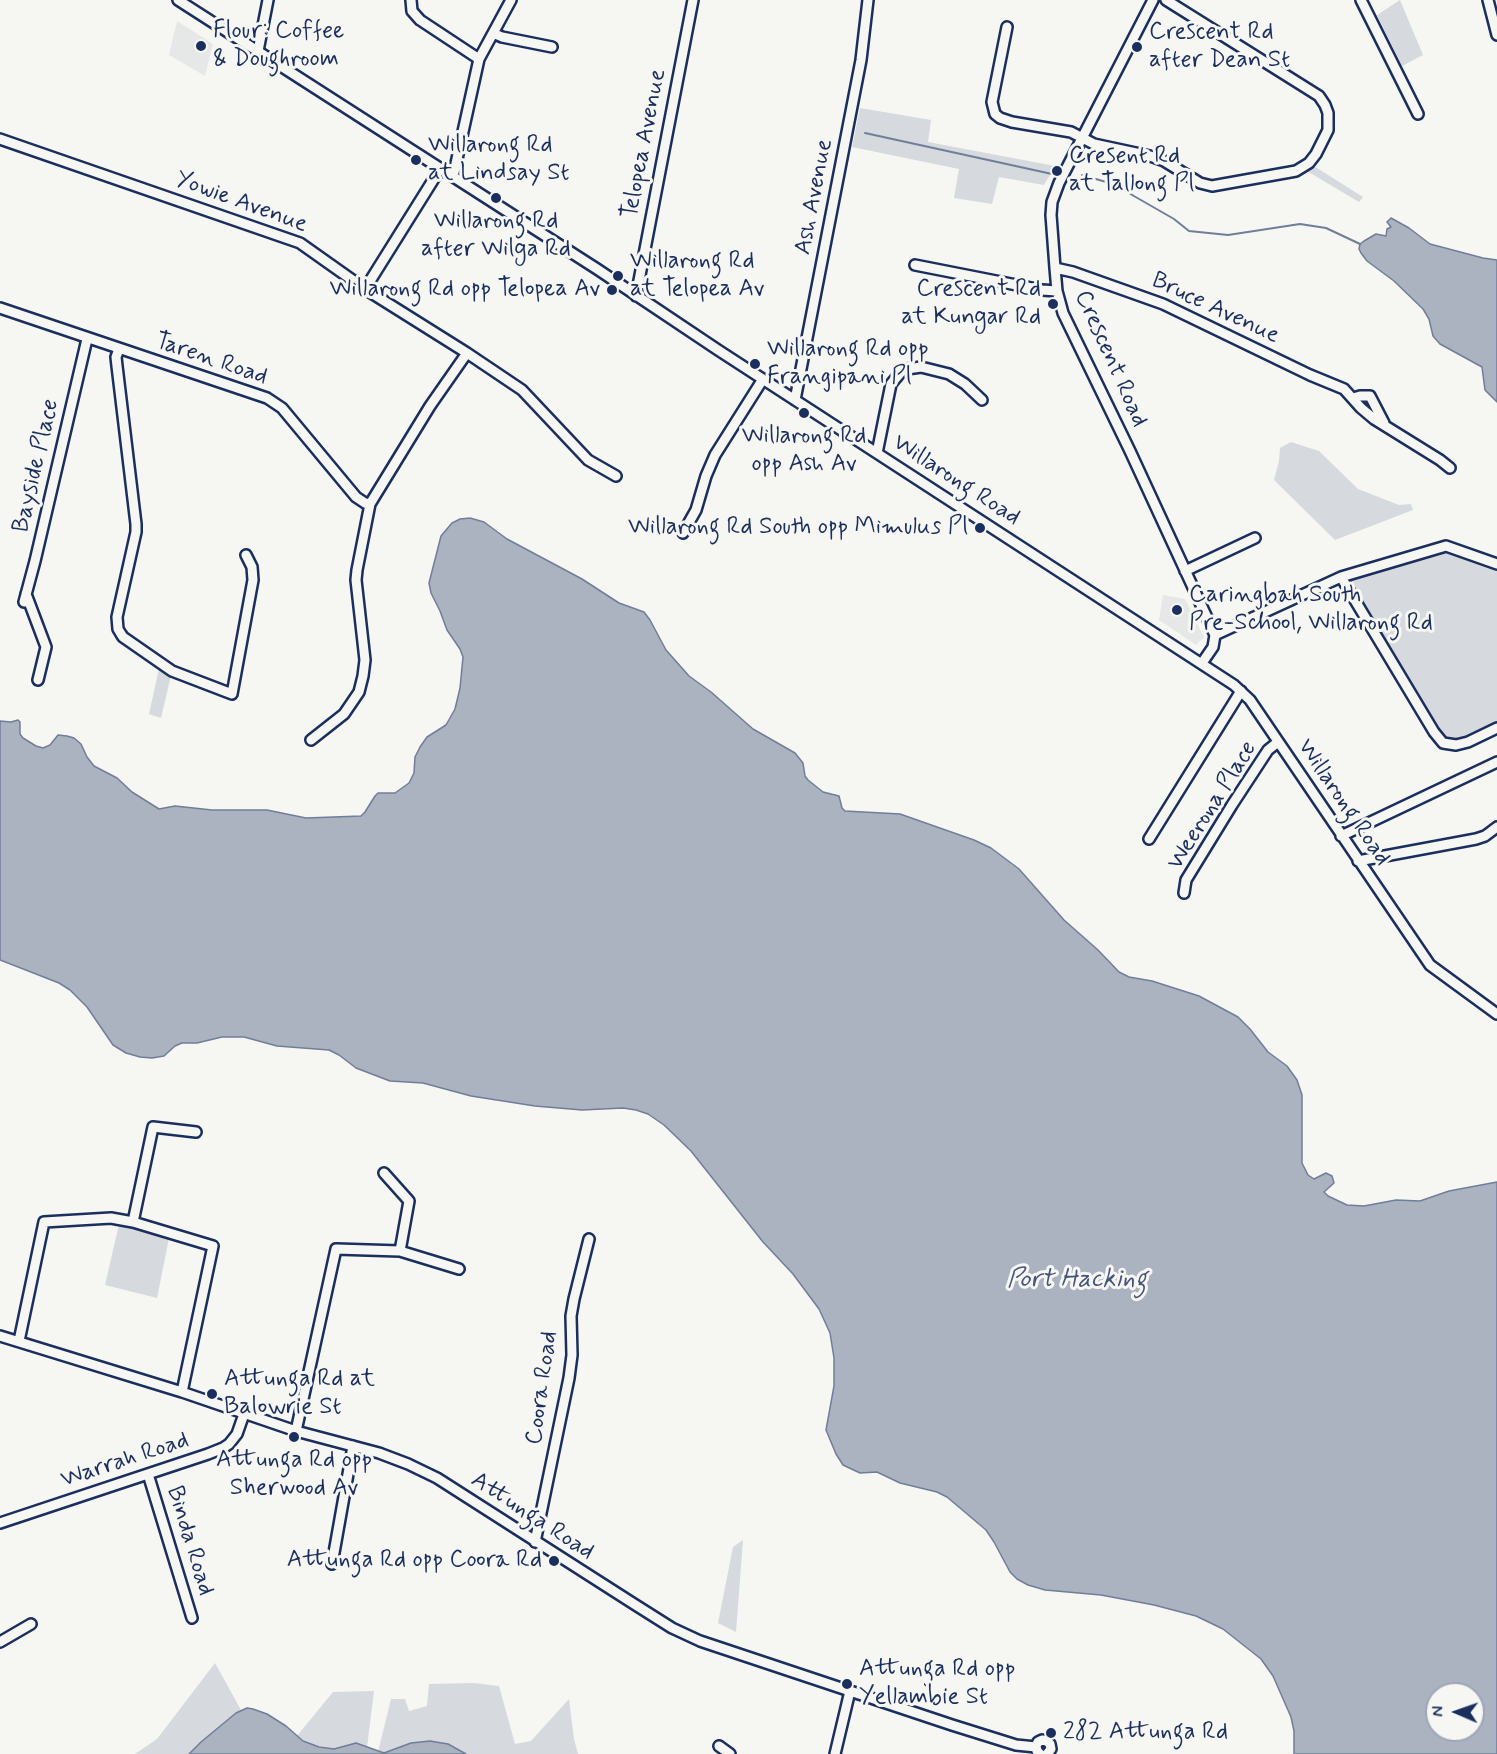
<!DOCTYPE html>
<style>
body{margin:0}
#map{position:relative;width:1497px;height:1754px;overflow:hidden;background:#f6f6f2;font-family:Mynerve,sans-serif}
canvas{display:block}
.north{position:absolute;left:1425px;top:1682px;width:60px;height:60px;box-sizing:border-box;background:#f6f6f2;border:2px solid #9ea6b7;border-radius:50%;rotate:272deg;font-size:16px;font-weight:700;line-height:24px;text-align:center;color:#1b2f5e}
.north::after{content:'';display:block;margin:auto;width:21px;height:27px;background:#1b2f5e;clip-path:polygon(50% 0,100% 100%,50% 72%,0 100%)}
</style>
<div id="map">
<canvas width="1497" height="1754"></canvas>
<div class="north">N</div>
</div>
<script>
const g = document.querySelector('canvas').getContext('2d');
g.lineJoin = 'round';
function fill(path, color) { g.fillStyle = color; g.fill(path, 'evenodd'); }
const toPath = rows => new Path2D(rows.map(r => 'M' + r).join(''));
function strokePath(path, color, width, dash) { g.strokeStyle = color; g.lineWidth = width; g.lineCap = dash ? 'butt' : 'round'; g.setLineDash(dash || []); g.stroke(path); }
function label(font, color, halo, rows, align = 'center') {
  g.font = font + ' Mynerve,sans-serif'; g.lineWidth = 6; g.setLineDash([]); g.textBaseline = 'middle'; g.strokeStyle = halo; g.fillStyle = color; for (const [text, x, y, turn = 0] of rows) {
    g.save(); g.translate(x, y); g.rotate((+turn || 0) * Math.PI / 180); g.textAlign = isNaN(turn) ? turn : align; if (halo) g.strokeText(text, 0, 0); g.fillText(text, 0, 0); g.restore();
  }
}
const built = toPath([
 [177,21,213,44,205,76,169,55],
 [1163,595,1185,599,1204,637,1196,645,1159,620]
]);
const green = toPath([
 [1400,0,1423,55,1402,66,1377,15],
 [860,108,931,120,928,142,1055,166,1044,185,999,177,992,204,954,198,959,169,852,147],
 [1309,163,1363,197,1359,202,1302,168],
 [1291,442,1319,451,1358,489,1399,505,1411,504,1413,510,1335,540,1274,480,1279,461,1280,448],
 [1450,550,1497,567,1497,724,1457,741,1446,740,1348,585,1353,576],
 [160,664,172,671,161,718,149,714],
 [120,1220,170,1233,157,1298,105,1285],
 [743,1540,736,1632,718,1623,733,1547],
 [215,1663,241,1710,201,1742,189,1754,135,1754,157,1739],
 [474,1683,499,1686,515,1744,531,1741,569,1699,574,1739,578,1754,466,1754,448,1744,430,1741,411,1743,389,1752,378,1752,391,1699,405,1699,409,1711,427,1706,429,1684],
 [374,1691,367,1747,356,1743,339,1748,329,1749,309,1744,297,1736,333,1692]
]);
const water = toPath([
 [1391,218,1409,228,1430,244,1483,258,1497,260,1497,402,1485,390,1482,367,1440,344,1433,336,1429,319,1423,309,1394,281,1367,261,1361,253,1359,249,1360,244,1364,241,1376,234,1386,236,1387,229,1391,227,1387,222,1391,218],
 [470,518,484,522,507,539,582,579,619,603,644,612,650,620,666,650,689,676,711,692,753,729,795,753,803,763,805,776,808,780,823,792,839,796,842,808,845,811,900,814,974,840,991,848,1019,869,1064,920,1098,950,1119,972,1129,977,1152,981,1199,996,1238,1017,1250,1029,1268,1052,1287,1066,1297,1080,1302,1095,1302,1163,1308,1175,1314,1179,1326,1173,1332,1176,1334,1183,1324,1192,1328,1196,1347,1205,1364,1206,1396,1200,1420,1201,1449,1191,1497,1182,1497,1754,1294,1754,1294,1731,1291,1717,1273,1676,1261,1659,1223,1629,1196,1616,1154,1605,1101,1595,1045,1590,1028,1585,1017,1579,1010,1572,994,1542,986,1530,947,1497,937,1492,900,1483,877,1472,860,1473,843,1465,836,1454,826,1430,834,1386,834,1358,830,1333,819,1309,793,1274,763,1242,691,1151,664,1125,648,1114,636,1110,623,1108,582,1110,535,1106,471,1096,423,1083,390,1081,356,1068,339,1055,329,1050,277,1046,244,1037,222,1037,197,1043,182,1043,175,1046,164,1056,152,1058,140,1057,126,1053,113,1045,87,1007,70,990,59,983,0,960,0,721,11,722,18,720,20,722,20,734,23,738,36,746,43,748,50,745,58,735,67,736,74,738,81,744,87,757,94,766,117,778,132,792,159,809,175,806,212,810,267,810,306,818,361,816,365,812,375,796,378,793,395,793,409,783,414,773,415,757,420,747,427,737,446,725,455,709,460,688,463,657,460,649,447,630,440,611,431,593,429,583,441,536,452,523,460,519,470,518],
 [1437,1694,1473,1694,1473,1730,1437,1730,1437,1694],
 [247,1708,253,1709,267,1714,286,1726,303,1741,319,1747,334,1749,356,1743,384,1753,411,1743,430,1741,448,1744,466,1754,189,1754,201,1742,236,1713,247,1708]
]);
const stream = toPath([
 [865,133,1052,174],
 [1082,175,1113,184,1174,219,1189,231,1228,235,1300,224,1326,228,1360,244]
]);
const minor = toPath([
 [178,0,597,269,718,350,1234,685,1250,700,1430,965,1497,1014],
 [411,0,412,11,420,20,479,59],
 [1153,0,1059,183,1052,202,1051,215,1055,268,1057,291,1063,313,1130,451,1215,635,1213,647,1202,663],
 [1361,0,1418,114],
 [1488,0,1497,35],
 [1007,27,992,102,995,114,1000,118,1012,122,1071,132,1094,144,1150,156,1164,161,1200,183,1212,186,1296,171,1309,163,1316,154,1328,130,1328,113,1325,105,1319,96,1166,0],
 [493,33,502,37,552,47],
 [258,51,268,0],
 [0,139,300,243,365,289,467,353,522,390,588,460,616,476],
 [453,177,479,59,511,0],
 [915,265,1042,290,1057,291],
 [1055,268,1073,272,1163,304,1310,375,1344,389,1361,408,1374,419,1440,460,1450,468],
 [365,289,440,169],
 [636,296,693,0],
 [0,308,267,398,282,408,356,497,365,503,370,504],
 [119,349,116,357,117,366,136,524,136,532,117,617,118,629,121,634,123,637,172,671,232,694,253,580,252,567,246,555],
 [1353,398,1360,396,1370,396,1384,423],
 [795,400,861,60,868,0],
 [877,453,891,384,901,372,907,369,921,367,949,374,965,384,982,400],
 [683,533,696,510,706,476,715,455,763,379],
 [1185,571,1255,538],
 [1341,577,1434,732,1443,743,1456,745,1468,742,1497,728],
 [26,594,46,647,38,680],
 [24,602,35,561,87,339],
 [1215,635,1341,577,1446,546,1497,564],
 [311,740,344,714,359,692,363,676,365,660,356,580,357,570,370,504,430,406,467,353],
 [1341,836,1497,762],
 [1149,839,1241,691],
 [1358,861,1476,839,1485,836,1497,827],
 [1184,893,1186,880,1232,805,1268,750,1278,742],
 [133,1222,153,1127,196,1132],
 [400,1251,459,1269],
 [0,1336,182,1392,296,1431,379,1453,408,1464,437,1478,634,1604,672,1628,700,1641,952,1725,1016,1745,1036,1747],
 [19,1341,44,1222,111,1218,133,1222,213,1246,182,1392],
 [296,1431,336,1249,400,1251,409,1201,384,1173],
 [148,1474,192,1618],
 [0,1523,208,1454,223,1448,229,1444,237,1434,244,1414],
 [535,1542,569,1378,572,1355,571,1316,574,1299,589,1239],
 [332,1564,353,1446],
 [0,1642,31,1624],
 [719,1746,730,1754],
 [835,1754,850,1691],
 [1040,1754,1037,1751,1036,1746,1038,1742,1042,1740,1047,1741,1050,1744,1051,1749,1047,1754]
]);
const markers = [
 [201,46,6,"#1b2f5e"],
 [1137,47,6,"#1b2f5e"],
 [416,160,6,"#1b2f5e"],
 [1057,171,6,"#1b2f5e"],
 [496,198,6,"#1b2f5e"],
 [618,276,6,"#1b2f5e"],
 [612,290,6,"#1b2f5e"],
 [1053,304,6,"#1b2f5e"],
 [755,364,6,"#1b2f5e"],
 [804,413,6,"#1b2f5e"],
 [980,528,6,"#1b2f5e"],
 [1177,610,6,"#1b2f5e"],
 [212,1394,6,"#1b2f5e"],
 [294,1437,6,"#1b2f5e"],
 [554,1561,6,"#1b2f5e"],
 [847,1684,6,"#1b2f5e"],
 [1051,1733,6,"#1b2f5e"]
];
const poiNames = [
 ["Flour: Coffee",213,32],
 ["& Doughroom",213,60],
 ["Crescent Rd",1149,33],
 ["after Dean St",1149,61],
 ["Willarong Rd",428,146],
 ["at Lindsay St",428,174],
 ["Cresent Rd",1069,157],
 ["at Tallong Pl",1069,185],
 ["Willarong Rd",496,222,"center"],
 ["after Wilga Rd",496,250,"center"],
 ["Willarong Rd",630,262],
 ["at Telopea Av",630,290],
 ["Willarong Rd opp Telopea Av",600,290,"right"],
 ["Crescent Rd",1041,290,"right"],
 ["at Kungar Rd",1041,318,"right"],
 ["Willarong Rd opp",767,350],
 ["Frangipani Pl",767,378],
 ["Willarong Rd",804,437,"center"],
 ["opp Ash Av",804,465,"center"],
 ["Willarong Rd South opp Mimulus Pl",968,528,"right"],
 ["Caringbah South",1189,596],
 ["Pre-School, Willarong Rd",1189,624],
 ["Attunga Rd at",224,1380],
 ["Balowrie St",224,1408],
 ["Attunga Rd opp",294,1461,"center"],
 ["Sherwood Av",294,1489,"center"],
 ["Attunga Rd opp Coora Rd",542,1561,"right"],
 ["Attunga Rd opp",859,1670],
 ["Yellambie St",859,1698],
 ["282 Attunga Rd",1063,1733]
];
const streetNames = [
 ["Telopea Avenue",645,144,-79],
 ["Ash Avenue",815,197,-79],
 ["Yowie Avenue",241,203,20],
 ["Bruce Avenue",1215,309,25],
 ["Crescent Road",1110,359,66],
 ["Taren Road",211,360,19],
 ["Bayside Place",37,466,-77],
 ["Willarong Road",956,481,33],
 ["Willarong Road",1343,803,56],
 ["Weerona Place",1213,806,-58],
 ["Coora Road",543,1388,-82],
 ["Warrah Road",125,1461,-18],
 ["Attunga Road",532,1517,33],
 ["Binda Road",189,1541,73]
];
const waterNames = [
 ["Port Hacking",1077,1281]
];
fill(built, '#e6e7e7');
fill(green, '#d6d9dd');
fill(water, '#abb2c0');
strokePath(water, '#717e99', 1.5);
strokePath(stream, '#717e99', 2);
strokePath(minor, '#1b2f5e', 14);
strokePath(minor, '#f6f6f2', 9);
for (const [x, y, r, color] of markers) { const dot = new Path2D(); dot.arc(x, y, r, 0, 2 * Math.PI); g.fillStyle = color; g.fill(dot); strokePath(dot, '#f6f6f2', 2); }
label('24px', '#1b2f5e', '#f6f6f2', poiNames, 'left');
label('24px', '#1b2f5e', '#f6f6f2', streetNames);
label('italic 26px', '#46567b', '#f6f6f2', waterNames);
</script>
